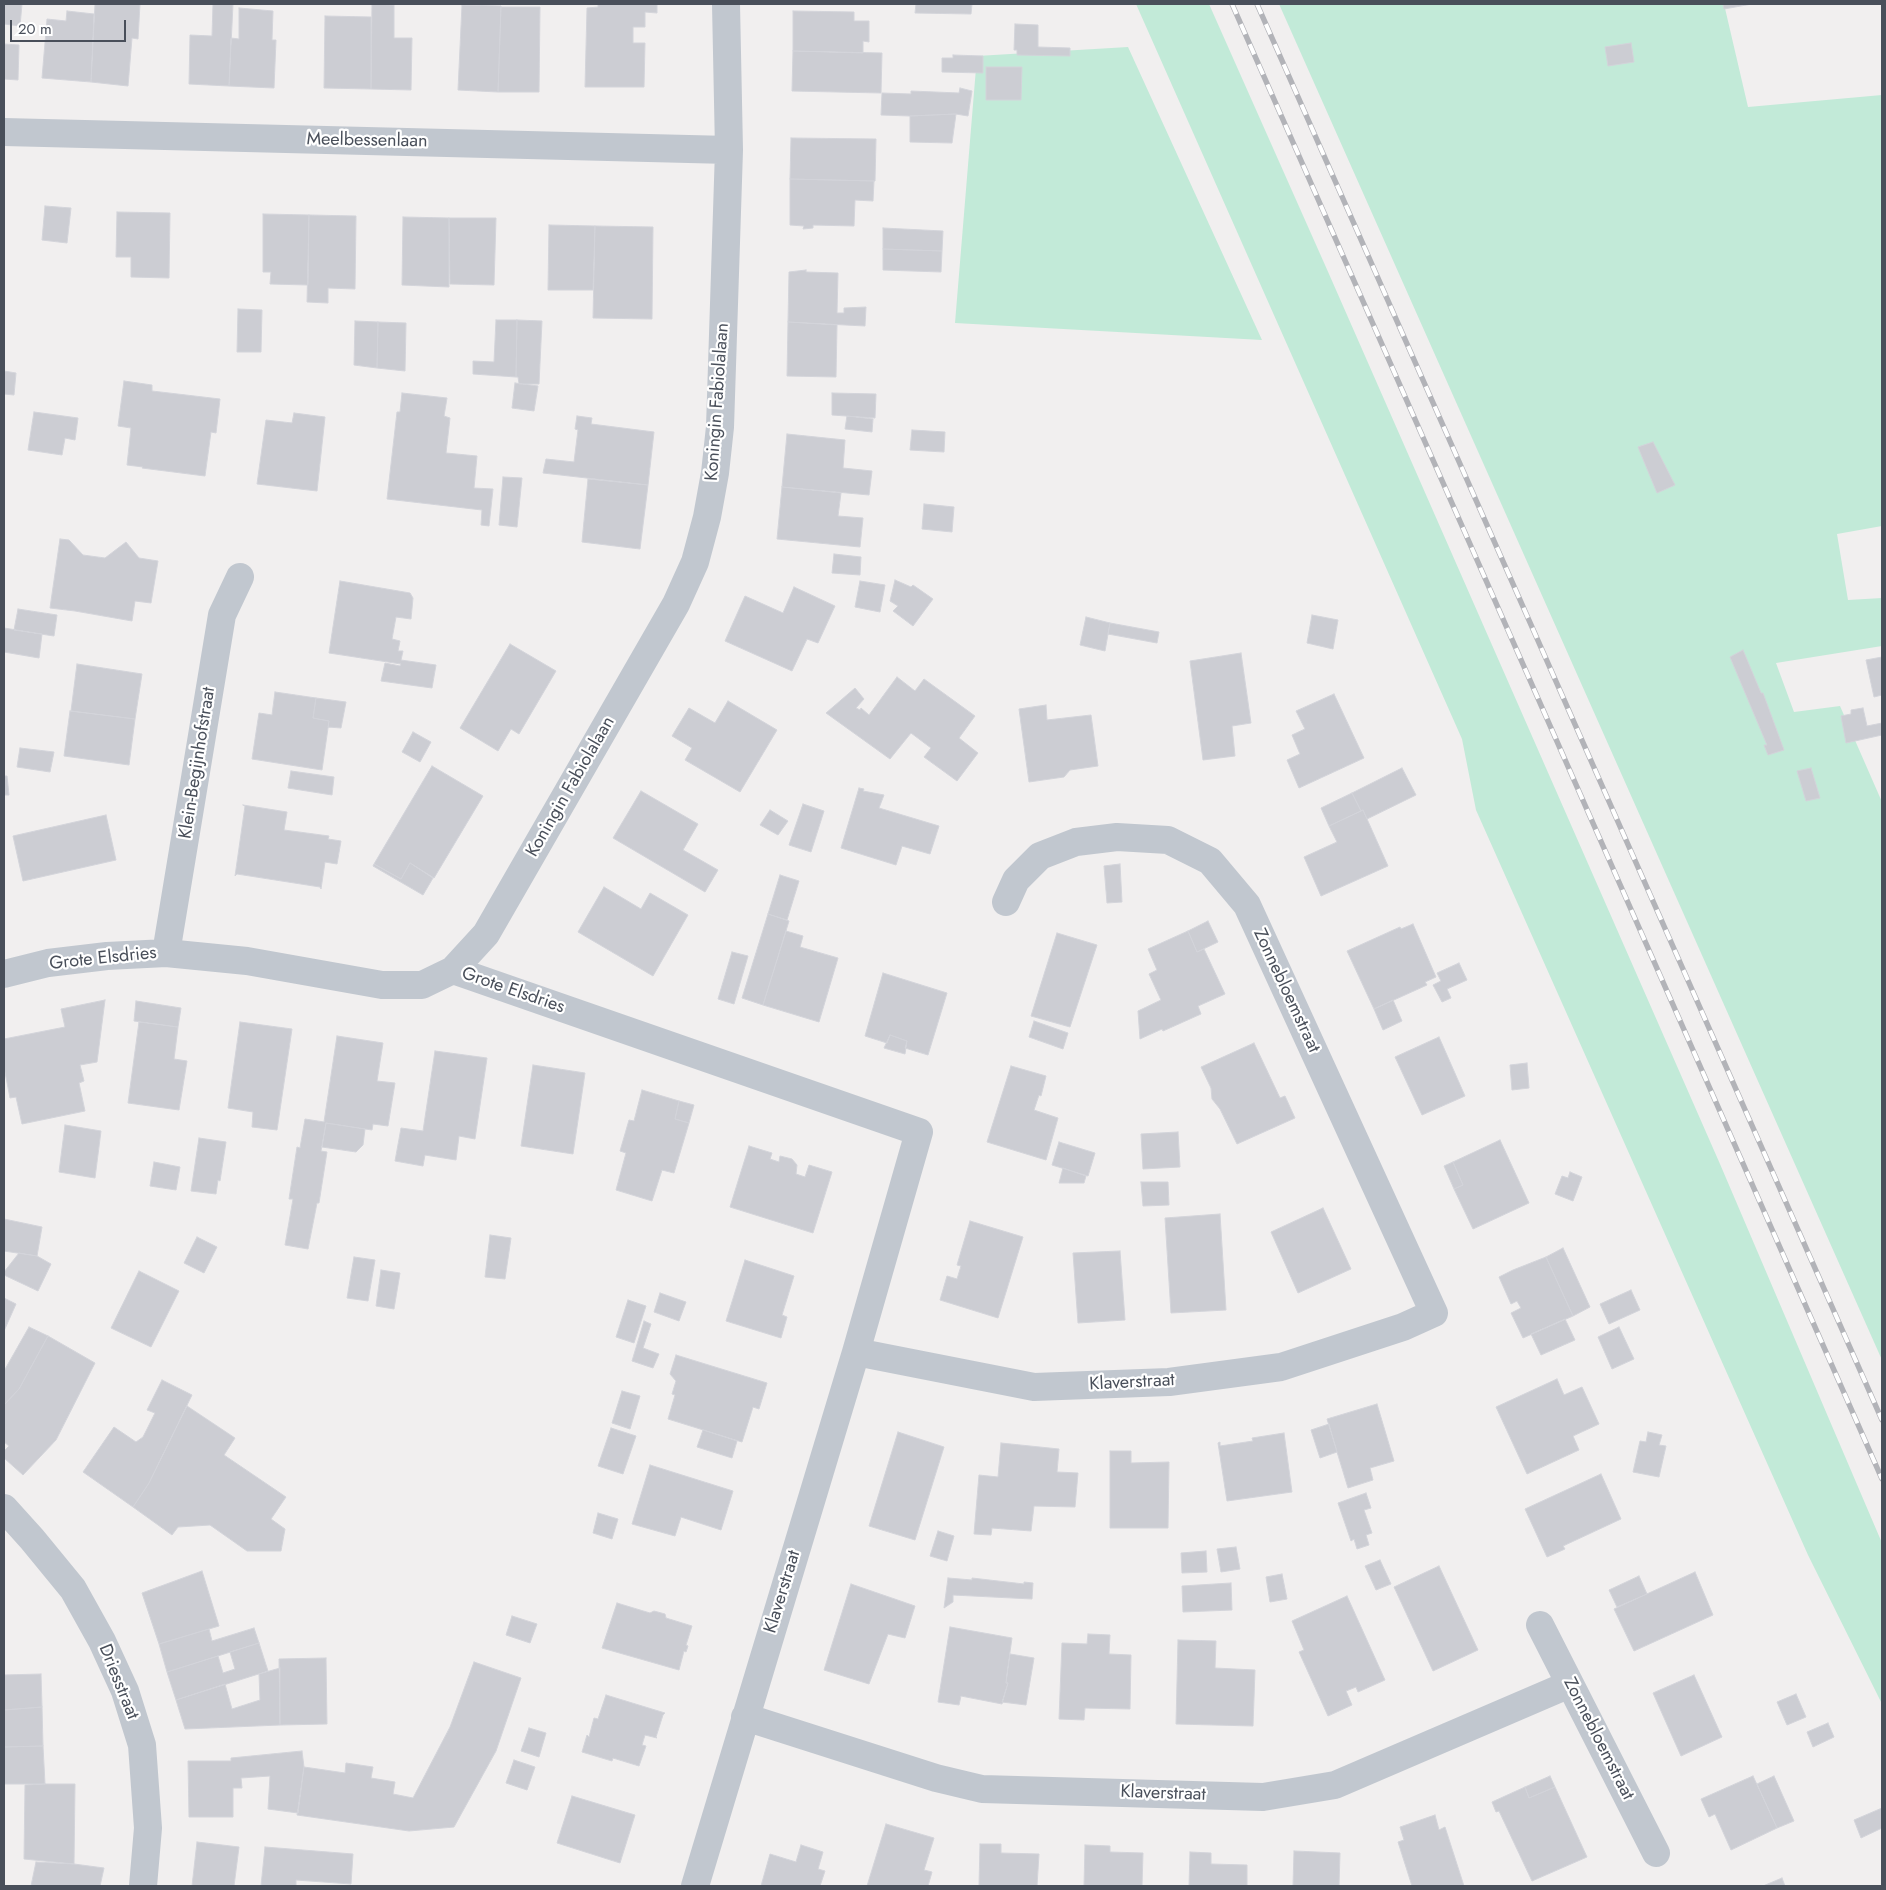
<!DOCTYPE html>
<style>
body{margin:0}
#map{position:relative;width:1886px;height:1890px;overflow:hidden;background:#f1efef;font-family:Jost,sans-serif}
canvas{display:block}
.frame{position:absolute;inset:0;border:5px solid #494f5a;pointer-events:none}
.scale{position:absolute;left:10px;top:20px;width:116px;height:22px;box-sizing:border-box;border:2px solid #494f5a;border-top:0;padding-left:6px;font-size:15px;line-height:18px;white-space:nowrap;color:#494f5a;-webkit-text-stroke:4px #fff;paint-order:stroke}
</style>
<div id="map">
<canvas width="1886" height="1890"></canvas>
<div class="frame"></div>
<div class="scale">20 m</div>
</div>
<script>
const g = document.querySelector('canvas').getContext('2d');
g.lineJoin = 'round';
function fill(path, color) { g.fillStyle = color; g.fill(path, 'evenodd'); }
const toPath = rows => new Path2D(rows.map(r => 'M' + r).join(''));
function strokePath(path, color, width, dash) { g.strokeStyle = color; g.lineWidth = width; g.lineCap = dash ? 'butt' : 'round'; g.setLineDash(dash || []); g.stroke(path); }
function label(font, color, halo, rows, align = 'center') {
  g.font = font + ' Jost,sans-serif'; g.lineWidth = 4.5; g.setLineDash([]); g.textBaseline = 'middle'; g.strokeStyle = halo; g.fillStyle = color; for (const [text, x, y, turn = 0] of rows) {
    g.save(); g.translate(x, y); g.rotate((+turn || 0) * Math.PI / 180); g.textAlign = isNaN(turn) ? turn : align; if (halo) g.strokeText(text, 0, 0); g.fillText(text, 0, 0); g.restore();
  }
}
const green = toPath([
 [1136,4,1209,4,1329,274,1720,1164,1882,1543,1882,1704,1808,1555,1476,810,1462,739],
 [1279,4,1724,4,1748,107,1882,95,1882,526,1837,534,1848,600,1882,598,1882,646,1776,663,1794,712,1840,706,1882,802,1882,1360],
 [1128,47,1262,340,955,323,977,56]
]);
const building = toPath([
 [4,4,22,4,20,26,4,24,4,4],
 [95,4,140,4,138,39,132,38,128,86,91,82,95,4],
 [213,4,233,4,229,86,189,84,190,35,212,36,213,4],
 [372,4,394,5,394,38,412,38,411,90,371,89,372,4],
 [598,4,657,4,657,13,645,12,645,27,633,27,633,43,645,43,644,87,585,87,587,8,598,7,598,4],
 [916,4,972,4,971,14,915,13,916,4],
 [1723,4,1752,4,1724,9,1723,4],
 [462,5,501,6,498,92,458,90,462,5],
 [501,7,540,7,539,92,498,92,501,7],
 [239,8,273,11,272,40,276,40,274,88,229,86,231,38,239,39,239,8],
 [67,11,94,14,91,82,42,78,47,19,66,21,67,11],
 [793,11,854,12,854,21,869,21,869,42,863,41,863,53,793,51,793,11],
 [325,16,371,17,371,89,324,88,325,16],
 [1015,24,1038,25,1038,47,1070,48,1070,56,1017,55,1017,50,1014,50,1015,24],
 [1631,43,1634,62,1608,66,1605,47,1631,43],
 [4,44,19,45,18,80,4,79,4,44],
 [793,51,882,53,881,93,792,91,793,51],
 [953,55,983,56,983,73,942,72,942,58,953,58,953,55],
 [986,67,1022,67,1021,100,986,100,986,67],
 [960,88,972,91,968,116,956,114,910,116,881,115,882,93,911,94,911,91,959,93,960,88],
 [956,114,952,143,910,142,910,116,956,114],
 [791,138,876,139,875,181,790,179,791,138],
 [790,179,874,181,873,201,855,200,854,226,813,225,813,228,803,229,804,226,790,225,790,179],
 [45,206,71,208,67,243,42,240,45,206],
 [117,212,170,213,169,278,131,277,131,257,116,257,117,212],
 [263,214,309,215,308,285,270,284,271,272,263,272,263,214],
 [309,215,356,216,355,289,328,288,328,303,307,302,309,215],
 [403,217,449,218,449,287,402,285,403,217],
 [449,218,496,218,494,285,450,284,449,218],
 [549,225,595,226,593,290,548,290,549,225],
 [595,226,653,227,652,319,593,318,595,226],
 [883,228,943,231,942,251,883,249,883,228],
 [883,249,942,251,941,272,883,270,883,249],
 [806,270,806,272,838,273,837,313,844,313,844,308,866,307,865,326,788,322,789,272,806,270],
 [238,309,262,310,261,352,237,352,238,309],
 [496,320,517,320,516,377,473,374,473,361,494,362,496,320],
 [517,320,542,321,539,384,519,384,518,377,516,377,517,320],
 [355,321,378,322,377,368,354,365,355,321],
 [378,322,406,323,405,371,377,368,378,322],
 [788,322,837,325,836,377,787,376,788,322],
 [4,371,16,373,14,395,4,394,4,371],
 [124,381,152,385,152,391,220,399,216,433,211,432,205,476,142,468,143,467,127,465,131,428,118,426,124,381],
 [515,383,538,386,534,411,512,408,515,383],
 [402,393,447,398,444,416,450,418,446,453,477,456,474,488,493,489,489,526,481,525,482,510,387,499,397,412,400,412,402,393],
 [832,393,876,394,875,418,832,415,832,393],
 [34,412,78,418,75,440,65,438,62,455,28,450,34,412],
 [294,413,325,417,317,491,257,484,266,420,292,423,294,413],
 [577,416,592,418,591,424,654,432,648,485,543,473,546,459,574,462,578,430,575,429,577,416],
 [847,416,873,419,872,432,845,429,847,416],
 [912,430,945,432,944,452,910,450,912,430],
 [787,434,845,440,843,468,872,471,869,495,782,487,787,434],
 [1653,442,1675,485,1657,493,1638,447,1653,442],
 [503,477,522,478,517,527,499,525,503,477],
 [588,479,648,485,640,549,582,542,588,479],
 [782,487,841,493,838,516,863,518,860,547,777,539,782,487],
 [924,504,954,507,952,532,922,529,924,504],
 [60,539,69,540,83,555,105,558,126,542,139,558,158,561,151,603,135,601,132,621,75,611,50,608,60,539],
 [834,554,861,557,860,575,832,573,834,554],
 [895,580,911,587,913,585,933,599,913,626,893,611,898,606,890,601,895,580],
 [340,581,410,593,413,598,411,619,396,617,392,639,400,641,398,651,403,651,401,660,436,665,432,688,381,681,385,663,400,666,401,664,329,653,340,581],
 [860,581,885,585,880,612,855,607,860,581],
 [794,587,835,606,818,643,807,639,792,671,725,641,745,596,783,613,794,587],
 [18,609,57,615,54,636,14,630,18,609],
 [1312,615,1338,620,1333,649,1307,643,1312,615],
 [1086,617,1110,623,1105,651,1080,645,1086,617],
 [1110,623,1159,632,1157,643,1108,634,1110,623],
 [4,628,42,634,39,658,4,652,4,628],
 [510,644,556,671,519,734,511,729,498,751,460,728,510,644],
 [1743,650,1761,693,1763,693,1784,750,1768,755,1764,745,1767,745,1730,657,1743,650],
 [1241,653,1251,723,1232,726,1235,756,1203,760,1190,661,1241,653],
 [1882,657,1882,695,1874,697,1866,660,1882,657],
 [77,664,142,674,135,719,71,711,77,664],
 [897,677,915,691,924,679,975,716,959,738,978,753,957,781,924,757,931,748,911,733,890,759,826,713,855,688,864,699,856,708,860,710,861,708,869,715,897,677],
 [275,692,316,698,313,718,329,721,322,770,252,759,259,713,272,715,275,692],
 [1334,694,1364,758,1299,788,1287,760,1300,754,1292,735,1305,729,1296,711,1334,694],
 [316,698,346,702,341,728,328,727,329,721,313,718,316,698],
 [728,701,777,730,740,792,685,760,692,748,672,736,689,708,715,723,728,701],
 [1046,705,1047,720,1091,715,1098,766,1070,770,1064,777,1029,782,1019,709,1046,705],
 [1863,708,1867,726,1882,723,1882,735,1846,743,1841,716,1851,714,1851,710,1863,708],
 [70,711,135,719,129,765,64,756,70,711],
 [413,732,431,742,420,762,402,752,413,732],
 [20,748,54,752,50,772,17,767,20,748],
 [432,766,483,796,434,878,410,863,401,879,374,864,432,766],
 [1402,768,1416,795,1367,819,1363,810,1361,811,1352,793,1402,768],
 [1811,768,1820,798,1806,801,1797,771,1811,768],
 [291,771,334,777,332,795,288,788,291,771],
 [4,776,7,776,9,795,4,795,4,776],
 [859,788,864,789,863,791,884,795,879,808,939,826,930,854,902,846,896,865,841,848,859,788],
 [641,791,698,824,683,850,718,870,705,892,613,838,641,791],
 [1352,793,1361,811,1329,826,1321,808,1352,793],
 [803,804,824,811,811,852,789,845,803,804],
 [243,805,287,812,284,830,329,836,328,839,341,841,337,864,325,862,321,889,320,887,237,874,235,876,245,806,243,805],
 [770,810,788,821,778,835,760,825,770,810],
 [1363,810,1388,866,1321,896,1304,857,1337,842,1329,826,1363,810],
 [106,815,116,860,23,881,13,836,106,815],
 [410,863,433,878,423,895,373,866,374,864,401,879,410,863],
 [1120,864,1122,902,1107,903,1104,866,1120,864],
 [780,875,799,881,787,920,768,914,780,875],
 [604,887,641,909,650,893,688,915,653,976,578,932,604,887],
 [768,914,789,921,763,1005,742,998,768,914],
 [1208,921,1218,942,1197,952,1188,931,1208,921],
 [1413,924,1436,977,1425,982,1427,985,1374,1009,1347,951,1400,927,1401,929,1413,924],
 [786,931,803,936,800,947,838,958,819,1022,763,1005,786,931],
 [1188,931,1197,952,1204,949,1225,994,1198,1006,1201,1014,1163,1031,1162,1029,1140,1039,1138,1011,1161,1000,1149,974,1157,970,1148,949,1188,931],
 [1057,933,1097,945,1070,1027,1031,1016,1057,933],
 [732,952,748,956,734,1004,718,999,732,952],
 [1459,963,1467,980,1447,989,1451,998,1442,1002,1433,985,1441,981,1437,973,1459,963],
 [883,973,947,993,928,1055,905,1048,907,1041,890,1035,887,1043,865,1036,883,973],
 [105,1000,97,1062,80,1065,84,1081,79,1083,85,1111,22,1124,16,1097,10,1098,4,1067,4,1039,65,1027,61,1009,105,1000],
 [1393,1000,1402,1021,1383,1030,1374,1009,1393,1000],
 [136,1001,181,1008,178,1027,134,1021,136,1001],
 [1034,1021,1068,1033,1063,1049,1029,1037,1034,1021],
 [139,1022,178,1027,174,1059,187,1061,179,1110,128,1103,139,1022],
 [240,1022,292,1029,277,1130,252,1127,253,1112,228,1108,240,1022],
 [890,1035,907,1041,905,1054,884,1048,890,1035],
 [337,1036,383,1043,377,1081,395,1083,388,1126,373,1124,372,1130,326,1123,321,1151,327,1152,319,1203,317,1203,308,1249,285,1245,293,1199,289,1199,297,1147,300,1148,305,1119,324,1122,337,1036],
 [1439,1037,1465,1096,1422,1115,1395,1057,1439,1037],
 [1254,1043,1280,1098,1285,1096,1295,1118,1237,1144,1220,1109,1212,1099,1211,1088,1201,1067,1254,1043],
 [435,1051,487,1058,475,1139,459,1136,456,1160,425,1155,423,1166,395,1161,401,1128,423,1131,435,1051],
 [1527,1063,1529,1088,1512,1090,1510,1065,1527,1063],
 [533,1065,585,1073,573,1154,521,1146,533,1065],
 [1011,1066,1046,1076,1041,1096,1039,1095,1034,1110,1058,1118,1046,1160,987,1142,1011,1066],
 [642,1090,679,1101,675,1119,689,1123,674,1173,662,1170,652,1201,616,1190,626,1153,620,1151,629,1120,634,1121,642,1090],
 [679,1101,694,1105,689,1123,675,1119,679,1101],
 [326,1123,365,1129,363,1145,356,1152,322,1147,326,1123],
 [65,1125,101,1131,95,1178,59,1172,65,1125],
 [1178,1132,1180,1167,1143,1169,1141,1134,1178,1132],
 [199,1138,226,1142,220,1181,218,1180,216,1194,191,1191,199,1138],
 [1500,1140,1529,1203,1473,1229,1454,1189,1463,1185,1453,1162,1500,1140],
 [1059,1142,1095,1153,1088,1176,1052,1165,1059,1142],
 [749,1146,772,1153,770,1159,779,1162,780,1156,792,1159,797,1165,796,1174,805,1177,809,1165,832,1172,813,1233,730,1207,749,1146],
 [154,1162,180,1167,176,1190,150,1186,154,1162],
 [1453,1162,1463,1185,1454,1189,1444,1166,1453,1162],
 [1063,1168,1086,1176,1084,1183,1059,1183,1063,1168],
 [1570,1172,1582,1177,1573,1201,1555,1194,1562,1176,1568,1178,1570,1172],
 [1141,1182,1168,1182,1169,1205,1143,1206,1141,1182],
 [1323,1208,1351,1269,1298,1293,1271,1232,1323,1208],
 [1220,1214,1226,1310,1171,1313,1165,1218,1220,1214],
 [4,1219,42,1227,37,1256,4,1251,4,1219],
 [970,1221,1023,1237,998,1318,940,1300,947,1276,957,1279,961,1266,957,1265,970,1221],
 [490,1235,511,1238,505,1279,485,1277,490,1235],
 [197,1237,217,1247,204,1273,184,1263,197,1237],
 [1563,1248,1590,1307,1573,1316,1546,1257,1563,1248],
 [1120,1251,1125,1320,1078,1323,1073,1253,1120,1251],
 [19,1253,37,1256,51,1264,38,1291,4,1275,4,1272,19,1253],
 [354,1257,375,1260,368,1301,347,1298,354,1257],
 [1546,1257,1573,1316,1523,1338,1511,1313,1521,1308,1517,1301,1511,1304,1499,1277,1513,1270,1546,1257],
 [745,1260,794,1276,782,1315,787,1317,781,1338,726,1321,745,1260],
 [381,1270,400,1273,394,1309,376,1306,381,1270],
 [139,1271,179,1291,151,1347,111,1328,139,1271],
 [1631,1290,1640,1310,1609,1324,1600,1304,1631,1290],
 [660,1293,686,1302,679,1321,654,1312,660,1293],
 [4,1298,16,1304,4,1331,4,1298],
 [628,1300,646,1306,634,1343,616,1337,628,1300],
 [1565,1319,1575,1340,1541,1355,1531,1334,1565,1319],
 [644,1321,651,1324,643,1348,659,1354,653,1368,632,1361,644,1321],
 [29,1327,48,1336,19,1389,4,1405,4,1371,29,1327],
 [1619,1327,1634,1359,1612,1369,1598,1337,1619,1327],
 [48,1336,95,1363,56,1440,23,1475,4,1458,4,1451,9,1446,4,1442,4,1405,19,1389,48,1336],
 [676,1355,767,1383,759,1409,753,1407,742,1442,668,1419,675,1395,672,1394,676,1381,670,1374,676,1355],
 [1557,1379,1564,1395,1582,1387,1599,1424,1573,1436,1579,1450,1527,1474,1496,1407,1557,1379],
 [162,1380,192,1395,149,1483,133,1507,83,1472,114,1427,136,1442,143,1437,155,1413,147,1410,162,1380],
 [622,1391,640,1396,630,1429,612,1423,622,1391],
 [1377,1404,1394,1461,1370,1468,1373,1480,1348,1488,1327,1419,1377,1404],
 [187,1406,235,1438,224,1455,286,1497,271,1519,285,1529,281,1551,247,1551,210,1525,178,1527,172,1535,133,1507,149,1483,187,1406],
 [1329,1424,1337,1452,1320,1458,1311,1430,1329,1424],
 [611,1428,636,1436,623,1474,598,1466,611,1428],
 [703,1430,737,1441,732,1458,697,1447,703,1430],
 [898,1432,944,1447,915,1540,869,1526,898,1432],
 [1648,1432,1662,1435,1659,1445,1666,1446,1659,1477,1633,1472,1640,1441,1646,1442,1648,1432],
 [1284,1433,1292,1492,1227,1501,1218,1443,1220,1442,1220,1446,1253,1441,1252,1438,1284,1433],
 [1001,1443,1059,1449,1057,1472,1078,1473,1075,1507,1034,1506,1031,1531,992,1528,991,1535,974,1534,979,1475,998,1477,1001,1443],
 [1110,1451,1131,1451,1131,1463,1169,1462,1168,1528,1110,1528,1110,1451],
 [650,1465,733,1491,721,1530,681,1517,675,1536,632,1524,650,1465],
 [1601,1474,1621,1519,1563,1546,1565,1549,1547,1557,1525,1509,1601,1474],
 [1366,1493,1371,1508,1364,1510,1372,1533,1366,1535,1369,1545,1357,1549,1354,1539,1351,1541,1338,1503,1366,1493],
 [598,1513,618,1519,612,1539,593,1533,598,1513],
 [938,1531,954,1536,947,1561,930,1556,938,1531],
 [1236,1547,1240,1569,1221,1572,1217,1549,1236,1547],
 [1206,1551,1207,1572,1182,1573,1181,1553,1206,1551],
 [1380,1560,1391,1584,1376,1590,1365,1566,1380,1560],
 [1439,1566,1478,1650,1433,1671,1394,1587,1439,1566],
 [202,1571,219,1626,159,1644,142,1593,202,1571],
 [1695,1572,1713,1615,1634,1651,1614,1609,1695,1572],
 [1282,1574,1287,1599,1270,1602,1266,1577,1282,1574],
 [1639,1576,1647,1594,1617,1607,1609,1590,1639,1576],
 [948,1578,972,1580,972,1578,1024,1584,1024,1582,1033,1583,1032,1599,953,1595,953,1602,944,1608,948,1578],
 [1231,1583,1232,1610,1183,1612,1182,1586,1231,1583],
 [851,1584,915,1606,905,1638,888,1634,869,1684,824,1670,851,1584],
 [1347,1596,1385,1680,1358,1692,1356,1687,1346,1691,1352,1705,1328,1716,1299,1652,1304,1650,1292,1621,1347,1596],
 [617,1603,650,1613,654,1611,665,1614,666,1618,692,1626,686,1645,688,1646,686,1652,684,1651,679,1670,602,1648,617,1603],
 [512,1616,537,1624,530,1643,506,1635,512,1616],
 [950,1627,1012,1638,1007,1673,1006,1683,1008,1683,1002,1704,961,1696,959,1705,938,1702,950,1627],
 [254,1628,259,1643,167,1672,159,1644,209,1629,212,1641,254,1628],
 [1088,1634,1110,1635,1109,1654,1131,1655,1130,1709,1085,1708,1084,1720,1059,1719,1062,1643,1087,1644,1088,1634],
 [1178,1640,1216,1641,1215,1668,1255,1670,1253,1726,1176,1724,1178,1640],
 [259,1643,268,1671,176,1700,167,1672,218,1656,223,1673,235,1669,230,1652,259,1643],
 [1010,1654,1034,1658,1026,1705,1002,1702,1008,1683,1006,1683,1010,1654],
 [326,1658,327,1724,280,1725,279,1659,326,1658],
 [474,1662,521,1678,496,1751,454,1827,409,1831,297,1815,304,1767,345,1773,346,1763,373,1767,371,1778,395,1782,393,1794,413,1798,450,1727,474,1662],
 [280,1668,280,1725,185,1729,176,1700,225,1684,232,1709,260,1700,259,1674,280,1668],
 [41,1674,42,1707,4,1710,4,1675,41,1674],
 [1694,1675,1722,1737,1681,1756,1653,1693,1694,1675],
 [1796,1694,1806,1717,1787,1725,1777,1702,1796,1694],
 [606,1695,665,1713,663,1715,656,1737,657,1738,645,1735,642,1745,646,1746,639,1766,613,1758,612,1761,582,1752,587,1735,589,1737,594,1718,598,1719,606,1695],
 [42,1707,43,1746,4,1747,4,1710,42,1707],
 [1828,1723,1834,1737,1813,1747,1807,1732,1828,1723],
 [529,1728,546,1733,539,1757,521,1751,529,1728],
 [43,1746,45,1784,4,1784,4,1747,43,1746],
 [302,1751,304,1767,298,1813,268,1809,270,1776,241,1778,242,1788,233,1788,233,1817,189,1817,188,1761,231,1761,231,1758,302,1751],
 [514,1760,535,1767,527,1790,506,1783,514,1760],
 [1550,1776,1555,1787,1529,1798,1525,1787,1550,1776],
 [1753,1776,1777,1828,1731,1850,1715,1814,1709,1817,1701,1799,1753,1776],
 [1774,1776,1794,1821,1777,1828,1757,1784,1774,1776],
 [45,1784,75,1784,74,1864,24,1859,25,1785,45,1784],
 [1525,1787,1529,1798,1555,1787,1587,1857,1532,1881,1499,1811,1496,1812,1492,1802,1525,1787],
 [572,1796,635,1815,620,1863,557,1843,572,1796],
 [1882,1808,1882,1828,1861,1838,1854,1820,1882,1808],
 [1435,1815,1439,1830,1445,1827,1464,1886,1412,1886,1398,1842,1404,1840,1400,1827,1435,1815],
 [886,1824,934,1838,924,1870,932,1872,928,1886,867,1886,886,1824],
 [197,1842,239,1847,234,1886,192,1886,197,1842],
 [980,1844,1001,1844,1001,1853,1039,1854,1037,1886,979,1886,980,1844],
 [801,1845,823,1852,818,1869,825,1871,820,1886,761,1886,770,1854,796,1862,801,1845],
 [1085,1845,1110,1846,1110,1852,1143,1853,1142,1886,1084,1886,1085,1845],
 [265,1847,353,1854,351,1884,296,1880,296,1886,261,1886,265,1847],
 [1294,1851,1340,1853,1339,1886,1293,1886,1294,1851],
 [1190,1852,1211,1853,1211,1864,1247,1865,1247,1886,1189,1886,1190,1852],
 [36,1862,74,1864,104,1868,100,1886,31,1886,36,1862],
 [1782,1878,1785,1886,1763,1886,1782,1878]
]);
const minor = toPath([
 [4,132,729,150],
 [166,953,222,615,240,577],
 [453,970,486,934,676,604,695,562,707,517,715,473,720,427,729,150,726,4],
 [4,974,48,963,107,956,166,953,247,961,382,985,422,985,453,970,919,1132,856,1352,695,1886],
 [856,1352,1034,1387,1169,1382,1281,1367,1403,1327,1434,1313,1247,905,1210,861,1168,840,1117,837,1076,842,1040,856,1016,880,1006,902],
 [4,1508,32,1539,73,1589,102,1641,125,1691,142,1745,148,1828,143,1886],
 [1540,1625,1656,1853],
 [745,1717,936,1778,982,1789,1263,1797,1335,1785,1570,1684]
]);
const rail = toPath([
 [1232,4,1882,1479],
 [1257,4,1882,1420]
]);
const streetNames = [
 ["Meelbessenlaan",367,141,1],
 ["Koningin Fabiolalaan",718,402,-86],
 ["Klein-Begijnhofstraat",198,763,-81],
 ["Koningin Fabiolalaan",571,787,-60],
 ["Grote Elsdries",103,959,-6],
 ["Grote Elsdries",513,991,19],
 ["Zonnebloemstraat",1286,991,65],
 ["Klaverstraat",1132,1383,-3],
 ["Klaverstraat",783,1592,-73],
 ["Driesstraat",118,1682,68],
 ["Zonnebloemstraat",1598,1739,63],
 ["Klaverstraat",1163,1794,2]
];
fill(green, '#c2ead8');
fill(building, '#cccdd3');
strokePath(building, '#d3d4da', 1);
strokePath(minor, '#c1c7cf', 28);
strokePath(rail, '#b2b3b8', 5.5);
strokePath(rail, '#fff', 4, [11]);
label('18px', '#494f5a', '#fff', streetNames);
</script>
